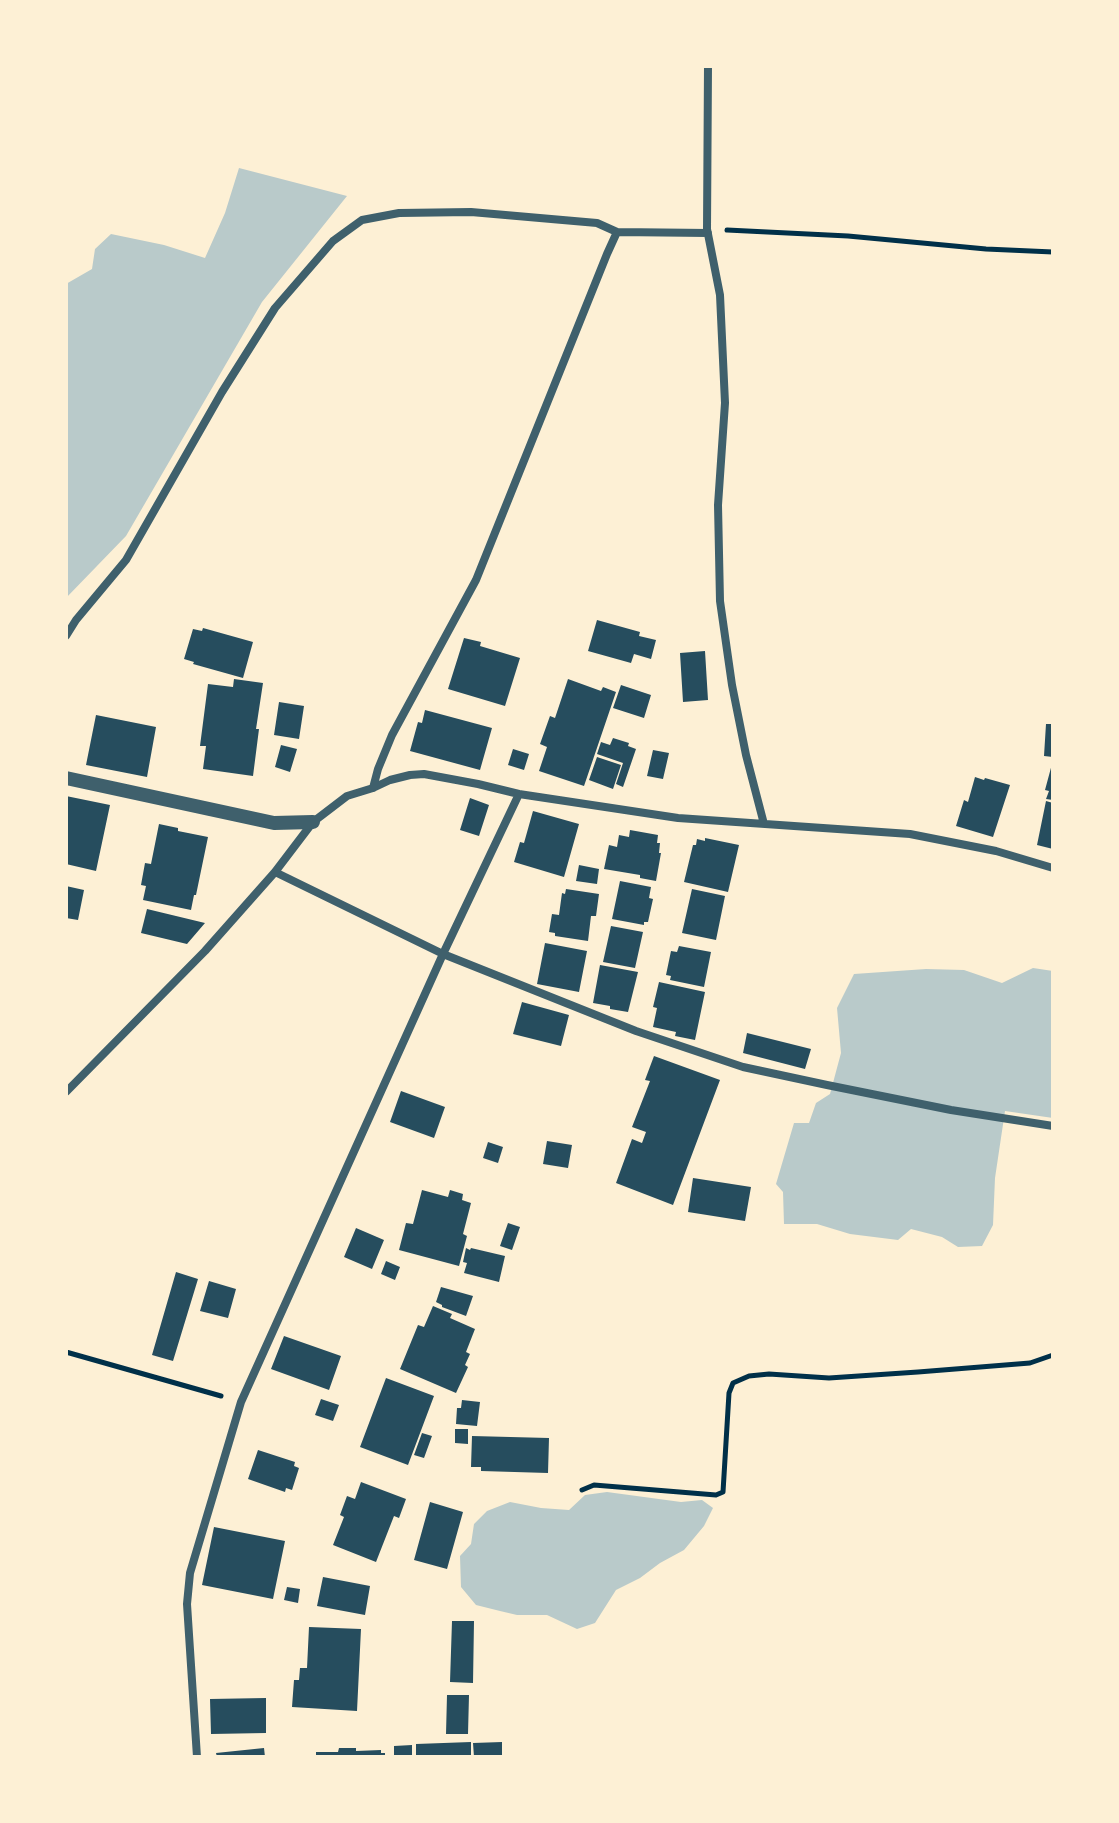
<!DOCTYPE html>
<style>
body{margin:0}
#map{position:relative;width:1119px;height:1823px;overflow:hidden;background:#fdf0d5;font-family:Karla,sans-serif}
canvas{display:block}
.frame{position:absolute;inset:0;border:68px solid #fdf0d5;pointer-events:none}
</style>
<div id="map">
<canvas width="1119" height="1823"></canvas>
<div class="frame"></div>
</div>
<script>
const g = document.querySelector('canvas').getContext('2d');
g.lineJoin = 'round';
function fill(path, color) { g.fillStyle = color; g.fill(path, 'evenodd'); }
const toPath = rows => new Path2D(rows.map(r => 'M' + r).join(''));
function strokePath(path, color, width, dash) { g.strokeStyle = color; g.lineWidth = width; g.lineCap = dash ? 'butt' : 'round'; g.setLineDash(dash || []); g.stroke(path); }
const green = toPath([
 [239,168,347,196,262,302,126,536,66,598,66,284,92,269,95,249,111,234,164,245,205,258,225,213],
 [1033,968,1053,971,1053,1118,1005,1111,995,1178,993,1225,982,1246,958,1247,942,1237,911,1229,898,1240,850,1234,817,1224,784,1224,783,1192,776,1184,794,1123,809,1123,816,1103,830,1094,841,1053,837,1008,854,974,926,969,964,970,1002,983],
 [607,1492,681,1502,702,1500,713,1508,704,1526,684,1550,660,1563,640,1578,616,1590,595,1623,577,1629,547,1615,517,1615,500,1611,476,1605,461,1587,460,1556,471,1544,474,1524,487,1511,510,1502,541,1508,569,1510,585,1495]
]);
const building = toPath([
 [597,620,640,632,639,636,656,640,651,659,634,654,631,663,588,651],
 [203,628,253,642,243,678,193,664,194,662,184,659,193,629,202,631],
 [464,638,481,642,480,646,520,658,505,706,448,689],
 [705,651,708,700,683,702,680,653],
 [234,679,263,683,256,729,259,729,253,776,203,769,206,746,200,746,208,684,233,687],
 [568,679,601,691,603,687,616,692,584,786,539,771,547,747,540,744,550,716,555,718],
 [621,685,651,695,644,718,613,708],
 [279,702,304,706,299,739,274,735],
 [425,710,492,728,480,770,410,751,418,722,422,723],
 [96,715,156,727,147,777,86,765],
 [1046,724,1053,724,1053,757,1044,756],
 [613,738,629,743,628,746,636,749,623,787,616,784,623,763,597,754,601,742,610,745],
 [281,745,297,749,290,772,275,767],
 [513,749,529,754,524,770,508,765],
 [653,750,669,753,663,779,647,776],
 [597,757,621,765,613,789,589,780],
 [1052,764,1053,764,1053,800,1046,799,1049,791,1045,790],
 [975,777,984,780,985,778,1010,785,993,837,956,826,964,800,968,802],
 [66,796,110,805,96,871,66,864],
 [470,798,489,805,479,836,460,830],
 [1046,801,1053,803,1053,849,1037,845],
 [533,811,579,824,564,877,514,862,520,842,524,843],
 [159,824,178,828,178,831,208,837,196,895,194,895,191,910,143,900,146,886,141,885,145,863,151,864],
 [630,830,658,835,657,843,660,843,659,853,661,853,656,881,640,878,640,875,604,869,609,845,617,847,619,835,629,837],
 [705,838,739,845,728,892,684,882,693,845,696,845,697,839,705,841],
 [579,865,599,869,597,884,576,881],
 [620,881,651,887,649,898,653,899,648,922,644,922,644,925,612,919],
 [66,886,84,890,78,920,66,918],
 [566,889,599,894,596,916,591,916,588,941,555,936,555,933,549,932,552,914,559,915,562,893,565,894],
 [692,889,725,896,716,940,682,933],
 [147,909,205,923,187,944,141,933],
 [611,926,643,932,635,968,603,962],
 [545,943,587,951,579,992,537,984],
 [679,946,711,952,704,987,670,980,671,976,666,975,671,951,677,952],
 [600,965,638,972,628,1012,610,1009,610,1006,593,1003],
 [659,982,705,992,695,1040,675,1036,676,1032,653,1027,657,1008,653,1007],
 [522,1002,569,1015,561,1046,513,1034],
 [747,1033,811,1049,805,1069,743,1053],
 [654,1056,720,1080,673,1205,616,1183,632,1139,642,1143,646,1132,632,1127,650,1081,645,1080],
 [401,1091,445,1107,434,1138,390,1122],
 [547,1141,572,1145,568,1168,543,1164],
 [488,1142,503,1147,498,1163,483,1158],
 [693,1178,751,1187,745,1221,688,1212],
 [422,1190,448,1197,450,1190,463,1194,462,1200,471,1203,463,1234,467,1236,459,1266,399,1250,406,1223,413,1224],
 [508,1223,520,1227,512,1250,500,1246],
 [356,1228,384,1240,372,1269,344,1257],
 [466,1248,470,1250,471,1248,505,1256,499,1282,464,1273,467,1263,463,1262],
 [386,1261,400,1267,395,1280,381,1274],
 [176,1272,198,1279,173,1361,152,1355],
 [209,1281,236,1289,228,1318,200,1311],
 [441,1287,473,1296,466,1316,442,1307,442,1305,436,1302],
 [433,1306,452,1314,450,1318,475,1329,466,1352,470,1354,465,1365,468,1367,456,1393,400,1369,418,1325,424,1327],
 [284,1336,341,1356,329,1390,271,1369],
 [386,1378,434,1396,408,1465,360,1447],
 [321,1399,339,1405,333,1421,315,1415],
 [462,1400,480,1402,477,1426,456,1424,457,1408,461,1408],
 [455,1429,468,1429,468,1444,455,1443],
 [422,1433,432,1436,424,1458,414,1455],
 [472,1436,549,1438,548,1473,481,1471,481,1467,471,1467],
 [258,1450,295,1462,294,1466,299,1468,292,1490,286,1488,285,1492,248,1479],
 [361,1482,406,1499,399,1518,394,1516,376,1562,333,1545,344,1517,340,1515,347,1496,355,1499],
 [430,1502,463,1512,447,1569,414,1560],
 [214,1527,285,1541,273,1599,202,1585],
 [323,1577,370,1586,365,1615,317,1606],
 [287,1587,300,1589,298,1603,284,1600],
 [452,1621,474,1621,473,1683,450,1682],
 [309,1627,361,1629,357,1711,292,1707,294,1680,299,1680,300,1668,307,1668],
 [447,1695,469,1695,468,1734,446,1734],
 [266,1698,266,1733,211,1734,210,1699],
 [471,1742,471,1757,416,1757,416,1744],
 [502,1742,502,1757,474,1757,473,1743],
 [412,1745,412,1757,394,1757,394,1746],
 [264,1748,265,1757,217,1757,216,1753],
 [339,1748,356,1748,356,1751,381,1750,381,1753,385,1753,385,1757,316,1757,316,1752,338,1752]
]);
const path = toPath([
 [727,230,848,236,986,249,1053,252],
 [66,1352,221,1396],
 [582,1490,594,1485,716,1495,723,1492,729,1393,733,1383,749,1376,769,1374,829,1378,918,1372,1030,1363,1053,1355]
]);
const minor = toPath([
 [708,66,707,229,720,295,725,403,718,505,720,601,732,685,746,755,764,824],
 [66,636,76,620,126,560,222,392,275,308,333,241,362,220,399,213,471,212,597,223,617,232],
 [373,788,378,769,392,735,476,580,607,254,617,232,708,233],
 [275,872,443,954,636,1031,743,1067,827,1085,951,1110,1053,1126],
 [66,1092,205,951,275,872,313,822,347,796,373,788,390,780,410,775,424,774,478,784,519,794,678,818,910,834,996,851,1053,868],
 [197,1757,187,1604,190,1573,241,1402,443,954,519,794]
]);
const tertiary = toPath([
 [66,778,274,823,313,822]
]);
fill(green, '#b9caca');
fill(building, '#264d5e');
strokePath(path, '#003049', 5);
strokePath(minor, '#3f606c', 8);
strokePath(tertiary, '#3f606c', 14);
</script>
